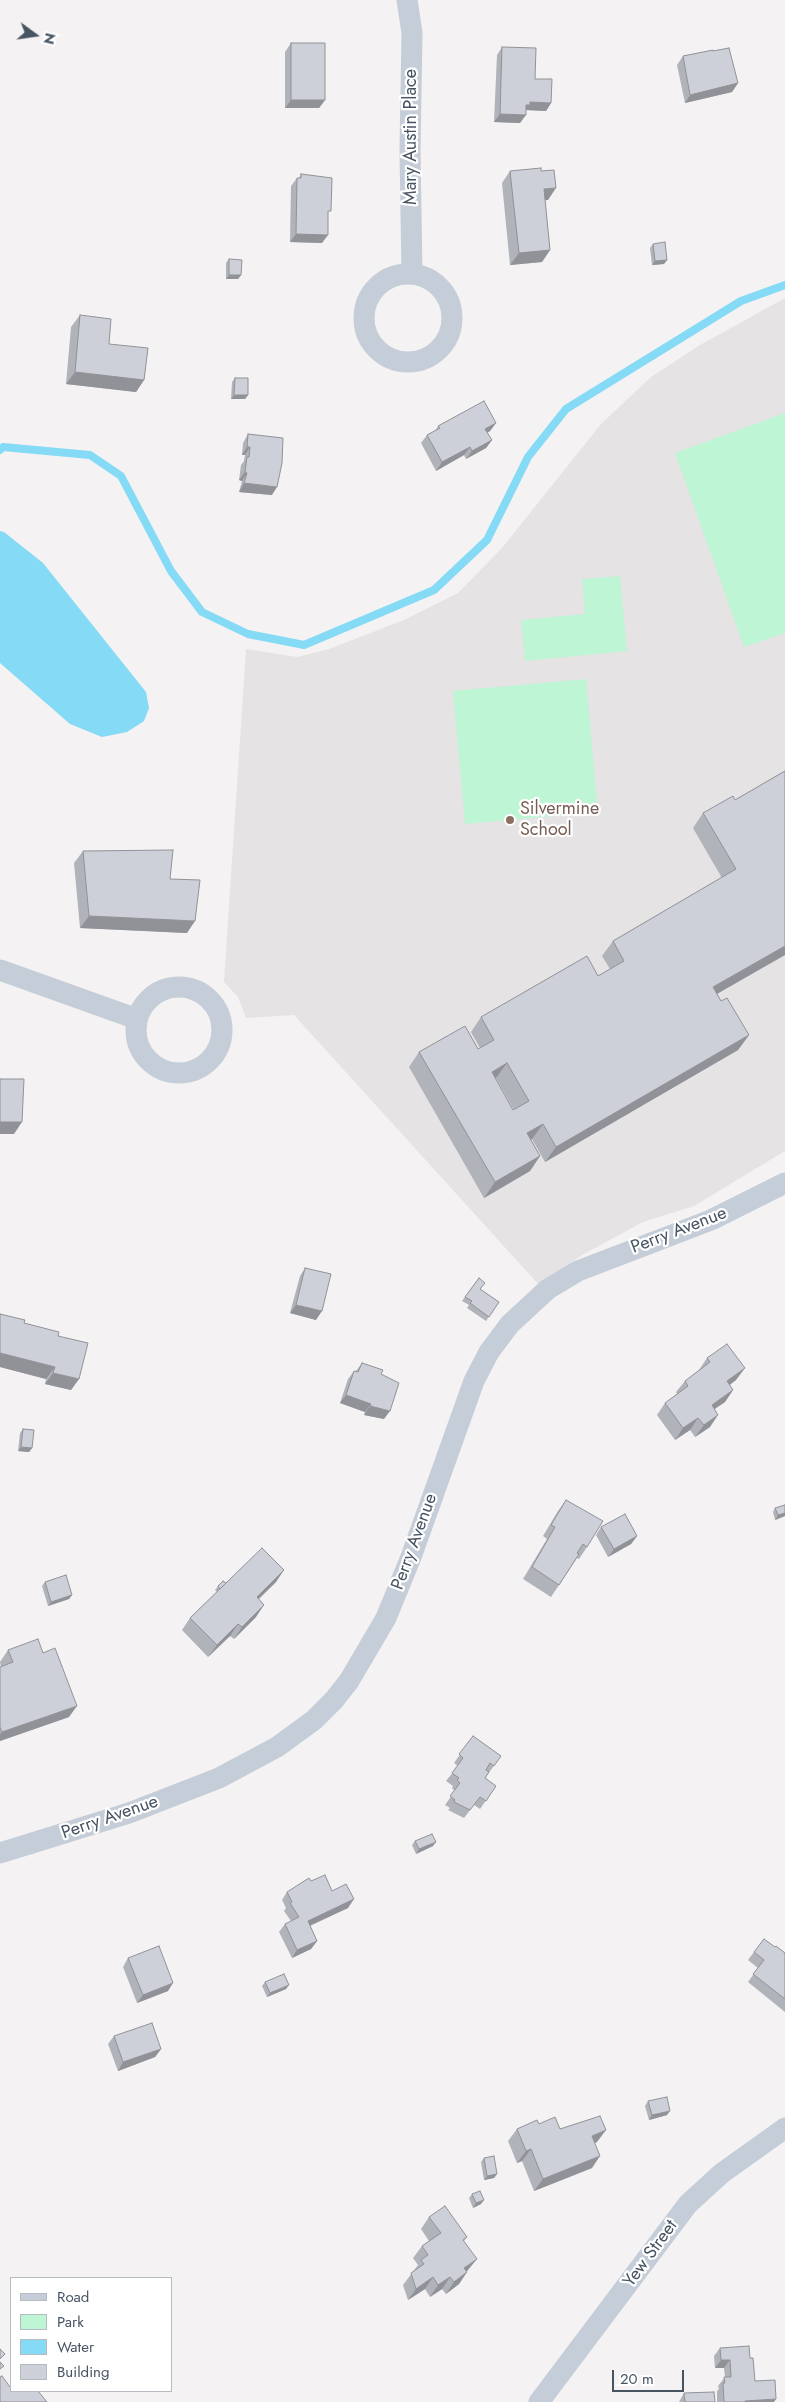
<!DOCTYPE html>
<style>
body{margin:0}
#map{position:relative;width:785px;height:2402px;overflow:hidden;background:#f4f2f2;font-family:Jost,sans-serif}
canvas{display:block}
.legend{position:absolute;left:10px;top:2277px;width:162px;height:115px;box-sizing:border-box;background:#fff;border:1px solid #b5bbc0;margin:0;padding:6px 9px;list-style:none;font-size:15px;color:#475462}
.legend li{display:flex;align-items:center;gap:10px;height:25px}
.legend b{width:25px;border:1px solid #b5bbc0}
.north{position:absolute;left:10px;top:10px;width:50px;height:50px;-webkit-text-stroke:4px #fff;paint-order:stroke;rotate:104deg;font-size:14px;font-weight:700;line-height:20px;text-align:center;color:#475462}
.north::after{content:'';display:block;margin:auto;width:18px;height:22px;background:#475462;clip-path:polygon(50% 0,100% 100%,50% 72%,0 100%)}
.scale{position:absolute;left:612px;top:2370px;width:72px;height:22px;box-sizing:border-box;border:2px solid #475462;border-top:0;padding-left:6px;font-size:15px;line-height:18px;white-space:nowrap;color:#475462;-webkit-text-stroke:4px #fff;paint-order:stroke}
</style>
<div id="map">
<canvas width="785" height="2402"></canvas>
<ul class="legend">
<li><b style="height:6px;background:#c4cdd8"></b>Road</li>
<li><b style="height:14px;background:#bdf5d5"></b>Park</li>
<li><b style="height:14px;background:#85daf6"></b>Water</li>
<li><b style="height:14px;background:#cdd0d8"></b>Building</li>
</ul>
<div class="north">N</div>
<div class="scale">20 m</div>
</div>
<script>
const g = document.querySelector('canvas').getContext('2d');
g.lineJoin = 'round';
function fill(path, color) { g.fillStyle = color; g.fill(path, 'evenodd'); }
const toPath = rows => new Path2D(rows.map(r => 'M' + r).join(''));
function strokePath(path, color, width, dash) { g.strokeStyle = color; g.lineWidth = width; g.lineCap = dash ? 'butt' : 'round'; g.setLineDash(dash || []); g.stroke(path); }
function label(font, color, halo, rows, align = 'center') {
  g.font = font + ' Jost,sans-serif'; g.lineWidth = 4.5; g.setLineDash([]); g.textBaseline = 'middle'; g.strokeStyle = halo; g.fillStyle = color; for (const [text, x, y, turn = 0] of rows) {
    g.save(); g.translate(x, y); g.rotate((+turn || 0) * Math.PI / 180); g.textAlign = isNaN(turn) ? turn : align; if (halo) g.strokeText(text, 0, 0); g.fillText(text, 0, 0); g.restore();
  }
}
const education = toPath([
 [785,298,785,1151,694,1206,643,1222,582,1255,540,1286,294,1015,246,1018,238,997,224,982,246,649,297,657,329,649,404,620,458,593,502,548,601,424,651,377,700,345]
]);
const green = toPath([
 [785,413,785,633,744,647,675,453],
 [620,576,627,651,525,661,521,620,585,614,582,579],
 [586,679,598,812,465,824,453,691]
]);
const water = toPath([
 [0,531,4,532,43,563,146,692,149,708,144,721,127,732,102,737,70,724,0,663]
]);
const stream = toPath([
 [0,450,3,447,90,455,121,476,171,571,202,612,248,634,304,645,434,590,487,540,528,457,566,409,741,301,785,285]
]);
const minor = toPath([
 [407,0,412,33,410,151,412,274],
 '364 318a44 44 0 1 1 88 0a44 44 0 1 1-88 0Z',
 [0,970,137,1019],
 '136 1030a43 43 0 1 1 86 0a43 43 0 1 1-86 0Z',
 [0,1853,129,1813,219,1778,277,1747,314,1720,334,1700,349,1681,386,1618,411,1557,474,1381,489,1352,510,1324,548,1289,578,1271,711,1220,785,1183],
 [539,2402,688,2204,722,2173,785,2128]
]);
const wall = toPath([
 [291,43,325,100,319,108,285,108,285,52],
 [502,47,535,79,551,103,546,111,526,110,520,123,494,122,497,55],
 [713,51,738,83,732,92,685,103,677,65,683,56],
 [510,171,541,171,548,200,545,200,550,250,542,262,510,265,502,183],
 [301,174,328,215,322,243,290,242,291,186,297,178,299,178],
 [653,244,667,260,664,264,652,265,650,248],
 [229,259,241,275,238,279,226,279,226,263],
 [80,315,144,380,136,392,66,384,71,327],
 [235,378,248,395,245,399,231,399,232,382],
 [496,423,490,431,487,433,492,440,486,448,466,459,464,455,436,471,421,443,427,435,435,431,438,426],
 [248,434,272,495,239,492,242,481,239,480,241,465,244,461,245,455,242,455,243,443],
 [785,771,717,994,721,1001,749,1035,738,1050,545,1162,532,1139,531,1140,540,1156,530,1171,484,1198,409,1067,419,1052,478,1049,480,1048,471,1032,481,1017,598,976,610,969,602,956,613,941,722,878,693,828,703,813,735,800],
 [496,1078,514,1110,513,1110,495,1079],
 [83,851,170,879,187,933,80,928,74,863],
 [305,1268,316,1320,290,1313,300,1276],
 [479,1278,480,1289,499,1302,486,1321,467,1308,469,1305,462,1301],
 [0,1314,24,1323,79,1379,71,1390,45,1384,46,1379,0,1367],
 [707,1358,736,1380,730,1385,733,1390,725,1402,714,1409,710,1427,695,1437,690,1430,675,1440,657,1415,665,1403,677,1394,676,1392,685,1381,699,1370],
 [362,1363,381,1374,384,1419,364,1415,365,1412,340,1403,348,1379,354,1371,356,1371],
 [23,1429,32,1448,29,1452,18,1451,20,1433],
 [566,1500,587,1547,579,1559,577,1558,551,1597,523,1579,547,1539,543,1536,558,1511],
 [785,1505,785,1516,775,1520,773,1512,775,1508],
 [601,1527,637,1536,631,1544,608,1557,596,1535],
 [45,1582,72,1595,69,1599,48,1606,42,1586],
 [276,1582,259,1599,256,1617,234,1639,230,1636,208,1657,182,1630,190,1618,217,1592,215,1590,218,1586,226,1583],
 [8,1650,43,1653,69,1717,0,1741,0,1667,1,1667,0,1662],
 [473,1736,501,1756,485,1778,496,1786,480,1809,474,1805,464,1818,448,1810,450,1808,445,1805,455,1791,452,1788,453,1786,446,1781,458,1766,454,1763],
 [415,1841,433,1846,416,1854,412,1845],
 [311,1881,332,1891,348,1908,310,1926,317,1941,311,1949,292,1958,279,1932,285,1924,291,1921,284,1911,286,1908,282,1900,287,1892],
 [775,1947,785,1953,785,2012,748,1982,758,1968,748,1960,754,1952],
 [128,1958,168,1991,137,2003,123,1967],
 [265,1982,286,1989,267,1997,262,1986],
 [114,2036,161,2049,155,2057,118,2071,108,2044],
 [648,2101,667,2115,649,2120,645,2106],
 [539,2124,560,2129,597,2142,595,2143,592,2168,534,2191,522,2161,517,2163,508,2141,517,2129],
 [484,2158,497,2174,494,2178,484,2180,481,2162],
 [472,2194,481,2204,473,2208,469,2198],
 [429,2217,467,2237,464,2241,468,2270,466,2272,467,2272,459,2284,446,2294,442,2289,430,2297,425,2289,408,2300,403,2285,418,2265,413,2258,422,2246,429,2241,421,2229],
 [720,2348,750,2358,755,2381,774,2402,717,2402,717,2391,719,2389,718,2386,725,2377,724,2368,715,2368,714,2356],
 [684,2393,715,2402,679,2402]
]);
const shadedWall = toPath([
 [738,83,732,92,685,103,690,95],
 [291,100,325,100,319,108,285,108],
 [530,102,551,103,546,111,526,110,526,105],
 [500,114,526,115,520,123,494,122],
 [556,188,548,200,535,201,544,189],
 [296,234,328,235,322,243,290,242],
 [550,250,542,262,510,265,519,253],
 [667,260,664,264,652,265,655,261],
 [229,275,241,275,238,279,226,279],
 [75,372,144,380,136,392,66,384],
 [234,395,248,395,245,399,231,399],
 [496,423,490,431,480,437,485,429],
 [492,440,486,448,466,459,472,451],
 [247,447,250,447,245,455,242,455],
 [470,447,464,455,436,471,442,462],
 [245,472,247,473,242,481,239,480],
 [244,483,277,487,272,495,239,492],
 [89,916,195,921,187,933,80,928],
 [785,946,785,955,703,1002,713,987],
 [749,1035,738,1050,545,1162,556,1147],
 [507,1063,496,1078,481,1087,492,1072],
 [0,1122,22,1122,14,1134,0,1134],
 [543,1124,532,1139,517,1148,527,1133],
 [540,1156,530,1171,484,1198,495,1182],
 [296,1305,322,1311,316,1320,290,1313],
 [0,1353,55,1367,46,1379,0,1367],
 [745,1368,736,1380,718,1393,727,1381],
 [53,1373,79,1379,71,1390,45,1384],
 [733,1390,725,1402,703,1417,712,1405],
 [346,1395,371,1404,365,1412,340,1403],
 [370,1406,390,1411,384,1419,364,1415],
 [718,1415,710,1427,695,1437,704,1425],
 [698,1418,690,1430,675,1440,683,1428],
 [21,1447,32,1448,29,1452,18,1451],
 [785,1513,785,1516,775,1520,778,1515],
 [637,1536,631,1544,608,1557,614,1549],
 [284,1570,276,1582,248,1609,257,1597],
 [72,1595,69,1599,48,1606,51,1602],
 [264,1605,256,1617,234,1639,242,1627],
 [238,1624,230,1636,208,1657,217,1645],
 [77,1706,69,1717,0,1741,0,1734,2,1732],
 [436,1842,433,1846,416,1854,419,1849],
 [354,1899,348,1908,302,1929,308,1921],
 [317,1941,311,1949,292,1958,297,1950],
 [173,1983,168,1991,137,2003,143,1995],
 [289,1985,286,1989,267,1997,270,1993],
 [161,2049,155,2057,118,2071,123,2062],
 [670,2111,667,2115,649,2120,652,2115],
 [606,2130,597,2142,584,2147,592,2136],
 [531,2149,522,2161,517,2163,526,2151],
 [600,2156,592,2168,534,2191,543,2179],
 [497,2174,494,2178,484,2180,487,2176],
 [484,2200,481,2204,473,2208,476,2203],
 [477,2259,468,2270,455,2279,464,2268],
 [467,2272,459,2284,446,2294,454,2282],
 [433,2277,425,2289,408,2300,416,2289],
 [450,2277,442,2289,430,2297,438,2285],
 [721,2360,730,2360,724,2368,715,2368],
 [776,2399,774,2402,744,2402,745,2401]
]);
const building = toPath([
 [291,43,325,43,325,100,291,100,291,43],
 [502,47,536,48,535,79,552,79,551,103,530,102,530,105,526,105,526,115,500,114,502,47],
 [729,48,738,83,690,95,683,56,713,50,713,51,729,48],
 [541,168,541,171,554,170,556,188,544,189,550,250,519,253,510,171,541,168],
 [301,174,332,178,331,211,328,211,328,235,296,234,297,178,301,178,301,174],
 [665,242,667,260,655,261,653,244,665,242],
 [229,259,242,260,241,275,229,275,229,259],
 [80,315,111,319,109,344,148,348,144,380,75,372,80,315],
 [235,378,248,378,248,395,234,395,235,378],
 [484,401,496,423,485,429,492,440,472,451,470,447,442,462,427,435,440,428,438,426,484,401],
 [248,434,283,438,282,463,277,487,244,483,247,473,245,472,247,457,249,457,250,447,247,447,248,434],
 [785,771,785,946,713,987,721,1001,727,998,749,1035,556,1147,543,1124,527,1133,540,1156,495,1182,419,1052,465,1026,478,1049,494,1040,481,1017,587,956,598,976,624,961,613,941,736,869,703,813,733,796,735,800,785,771],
 [507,1063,529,1101,513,1110,492,1072,507,1063],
 [173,850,170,879,200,880,195,921,89,916,83,851,173,850],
 [0,1079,24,1079,22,1122,0,1122,0,1079],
 [305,1268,331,1274,322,1311,296,1305,305,1268],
 [479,1278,485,1283,480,1289,499,1302,489,1317,470,1303,472,1301,465,1297,479,1278],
 [0,1314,25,1320,24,1323,59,1332,58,1336,88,1343,79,1379,53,1373,55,1367,0,1353,0,1314],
 [727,1344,745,1368,727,1381,733,1390,712,1405,718,1415,704,1425,698,1418,683,1428,665,1403,688,1386,685,1381,710,1362,707,1358,727,1344],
 [362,1363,383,1370,381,1374,399,1383,390,1411,370,1406,371,1404,346,1395,354,1371,358,1372,362,1363],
 [23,1429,34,1430,32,1448,21,1447,23,1429],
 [566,1500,603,1521,587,1547,583,1544,577,1553,579,1554,559,1585,532,1567,555,1527,551,1525,566,1500],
 [785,1505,785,1513,778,1515,775,1508,785,1505],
 [625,1514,637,1536,614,1549,601,1527,625,1514],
 [262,1548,284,1570,257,1597,264,1605,242,1627,238,1624,217,1645,190,1618,262,1548],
 [66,1575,72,1595,51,1602,45,1582,66,1575],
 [223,1581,226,1583,220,1589,218,1586,223,1581],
 [38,1639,43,1653,55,1648,77,1706,2,1732,0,1727,0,1667,13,1662,8,1650,38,1639],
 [473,1736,501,1756,494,1766,490,1763,486,1770,489,1772,485,1778,496,1786,486,1801,480,1797,470,1810,454,1802,455,1800,450,1796,460,1783,457,1780,459,1778,452,1773,463,1758,459,1754,473,1736],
 [432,1834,436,1842,419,1849,415,1841,432,1834],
 [325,1875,332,1891,346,1884,354,1899,308,1921,317,1941,297,1950,285,1924,299,1917,290,1903,292,1902,287,1892,309,1878,311,1881,325,1875],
 [764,1939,775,1947,776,1946,785,1953,785,1999,753,1974,764,1960,754,1952,764,1939],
 [159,1946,173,1983,143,1995,128,1958,159,1946],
 [284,1974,289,1985,270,1993,265,1982,284,1974],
 [152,2023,161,2049,123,2062,114,2036,152,2023],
 [667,2097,670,2111,652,2115,648,2101,667,2097],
 [600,2116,606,2130,592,2136,600,2156,543,2179,531,2149,526,2151,517,2129,537,2120,539,2124,555,2117,560,2129,600,2116],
 [494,2156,497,2174,487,2176,484,2158,494,2156],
 [480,2191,484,2200,476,2203,472,2194,480,2191],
 [445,2206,467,2237,463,2240,477,2259,464,2268,467,2272,454,2282,450,2277,438,2285,433,2277,416,2289,411,2273,424,2264,421,2260,428,2255,422,2246,441,2233,429,2217,445,2206],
 [749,2346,750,2358,753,2358,755,2381,775,2380,776,2399,745,2401,745,2402,724,2402,723,2383,725,2383,724,2377,731,2377,730,2360,721,2360,720,2348,749,2346],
 [0,2349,5,2354,0,2359,0,2349],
 [0,2362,4,2366,0,2369,0,2362],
 [2,2376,10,2387,11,2387,11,2391,38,2391,47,2402,0,2402,0,2377,2,2376],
 [714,2392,715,2402,685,2402,684,2393,714,2392]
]);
const markers = [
 [510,820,5,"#8d6e63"]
];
const streetNames = [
 ["Mary Austin Place",412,137,-90],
 ["Perry Avenue",679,1231,-21],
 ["Perry Avenue",415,1542,-70],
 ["Perry Avenue",110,1818,-19],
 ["Yew Street",651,2254,-54]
];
const educationNames = [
 ["Silvermine",520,810],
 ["School",520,831]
];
fill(education, '#e5e3e4');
fill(green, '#bdf5d5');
fill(water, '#85daf6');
strokePath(stream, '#85daf6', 8);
strokePath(minor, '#c4cdd8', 21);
fill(wall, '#b0b3ba');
fill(shadedWall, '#909297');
fill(building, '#cdd0d8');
strokePath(building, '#909297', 1);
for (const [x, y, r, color] of markers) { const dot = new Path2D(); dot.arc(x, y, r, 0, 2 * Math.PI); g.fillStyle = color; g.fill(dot); strokePath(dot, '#fff', 2); }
label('18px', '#475462', '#fff', streetNames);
label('18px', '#785e54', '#fff', educationNames, 'left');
</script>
